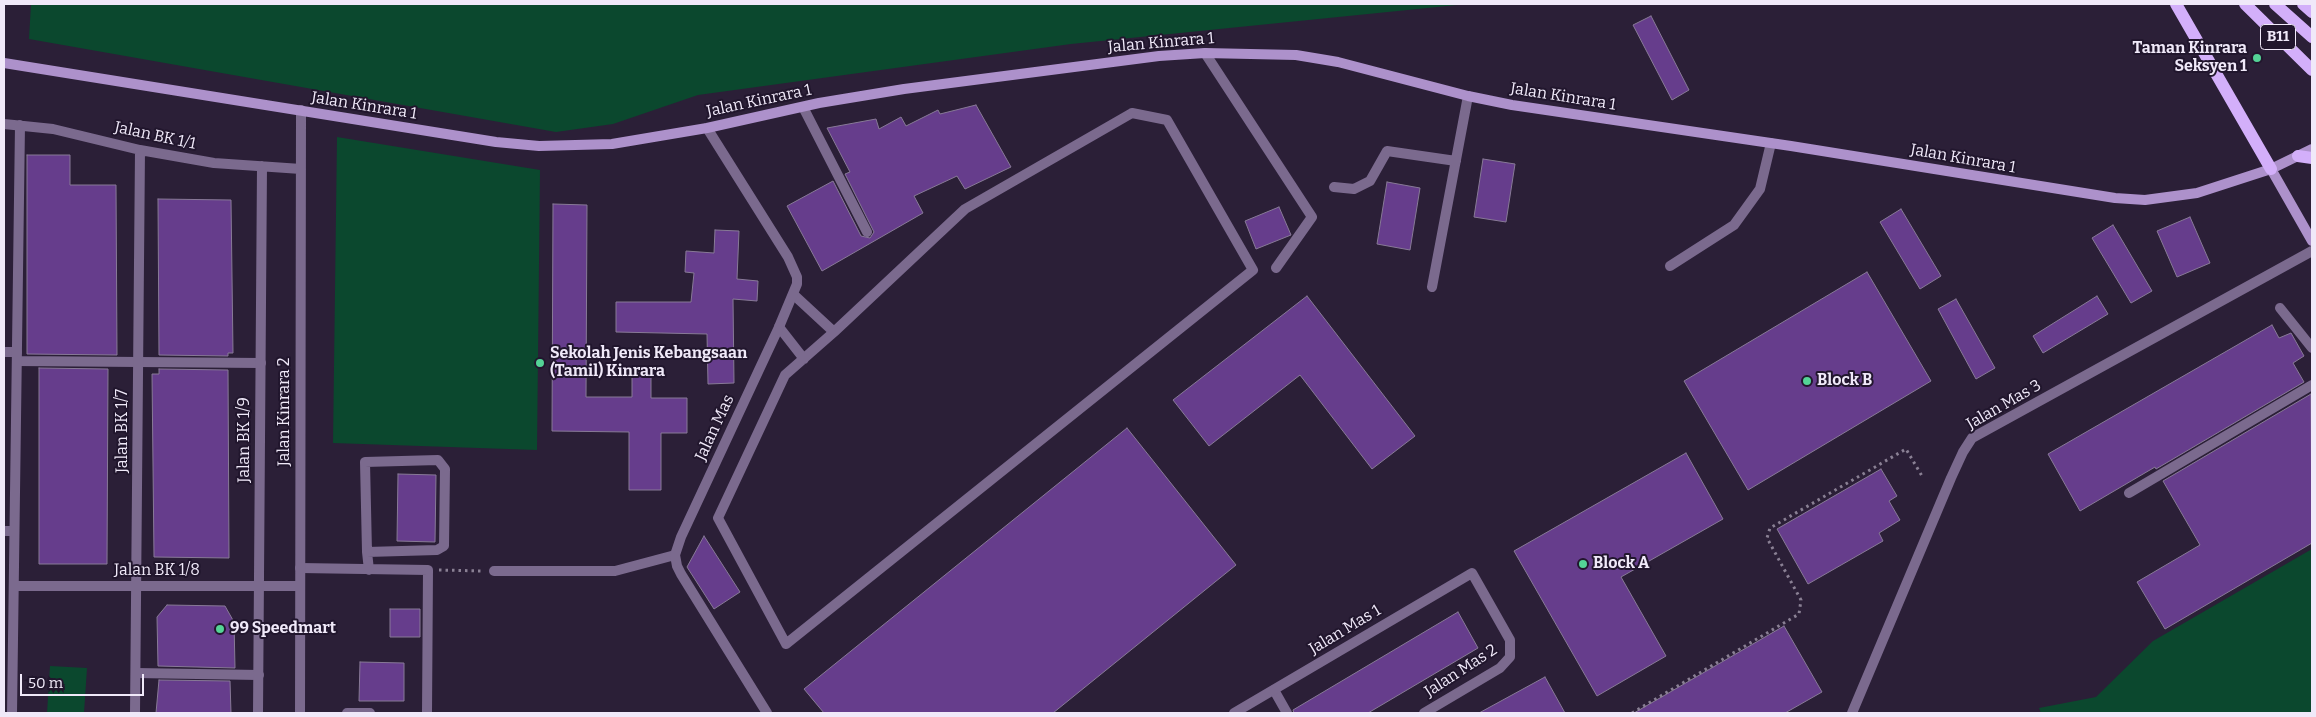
<!DOCTYPE html>
<style>
body{margin:0}
#map{position:relative;width:2316px;height:717px;overflow:hidden;background:#2b1f37;font-family:Bitter,serif}
canvas{display:block}
.frame{position:absolute;inset:0;border:5px solid #f0e9f9;pointer-events:none}
.scale{position:absolute;left:20px;top:674px;width:124px;height:22px;box-sizing:border-box;border:2px solid #f0e9f9;border-top:0;padding-left:6px;font-size:15px;line-height:18px;white-space:nowrap;color:#f0e9f9;-webkit-text-stroke:4px #21162d;paint-order:stroke}
</style>
<div id="map">
<canvas width="2316" height="717"></canvas>
<div class="frame"></div>
<div class="scale">50 m</div>
</div>
<script>
const g = document.querySelector('canvas').getContext('2d');
g.lineJoin = 'round';
function fill(path, color) { g.fillStyle = color; g.fill(path, 'evenodd'); }
const toPath = rows => new Path2D(rows.map(r => 'M' + r).join(''));
function strokePath(path, color, width, dash) { g.strokeStyle = color; g.lineWidth = width; g.lineCap = dash ? 'butt' : 'round'; g.setLineDash(dash || []); g.stroke(path); }
function label(font, color, halo, rows, align = 'center') {
  g.font = font + ' Bitter,serif'; g.lineWidth = 4; g.setLineDash([]); g.textBaseline = 'middle'; g.strokeStyle = halo; g.fillStyle = color; for (const [text, x, y, turn = 0] of rows) {
    g.save(); g.translate(x, y); g.rotate((+turn || 0) * Math.PI / 180); g.textAlign = isNaN(turn) ? turn : align; if (halo) g.strokeText(text, 0, 0); g.fillText(text, 0, 0); g.restore();
  }
}
const green = toPath([
 [31,4,1467,4,1071,44,698,95,613,124,556,132,29,39],
 [337,137,540,170,537,450,333,443],
 [2312,549,2312,713,2041,713,2039,708,2096,697,2153,641],
 [50,666,87,668,84,713,47,713]
]);
const building = toPath([
 [1651,16,1689,90,1672,100,1633,25,1651,16],
 [976,105,1011,167,965,189,957,176,914,196,923,213,822,271,787,206,833,181,861,236,870,238,874,232,845,174,850,172,827,128,876,119,879,129,901,117,906,126,938,110,940,114,976,105],
 [27,155,70,155,70,185,116,185,117,355,27,354,27,155],
 [1483,159,1515,164,1506,222,1474,217,1483,159],
 [1387,182,1420,188,1410,250,1377,244,1387,182],
 [158,199,231,200,233,353,228,353,228,356,159,355,158,199],
 [553,204,587,205,586,397,632,397,632,372,651,372,651,398,687,398,687,433,661,433,661,490,629,490,629,432,552,431,553,204],
 [1279,207,1291,235,1256,249,1245,221,1279,207],
 [1901,209,1941,276,1920,289,1880,222,1901,209],
 [2190,217,2210,263,2177,277,2157,231,2190,217],
 [2113,225,2152,291,2131,303,2092,238,2113,225],
 [715,230,739,231,737,279,758,281,757,301,733,299,734,383,708,384,707,334,616,332,616,302,691,302,694,273,685,272,686,251,714,253,715,230],
 [1867,272,1931,381,1748,490,1684,381,1867,272],
 [1307,296,1415,436,1372,469,1300,375,1209,446,1173,400,1307,296],
 [2097,296,2108,314,2043,353,2033,336,2097,296],
 [1956,299,1995,368,1976,379,1938,309,1956,299],
 [2272,325,2279,338,2291,333,2304,356,2293,363,2304,382,2156,469,2155,467,2080,511,2048,454,2272,325],
 [39,368,108,369,107,564,39,564,39,368],
 [159,369,228,370,229,558,154,557,152,374,159,374,159,369],
 [2311,394,2312,543,2165,629,2137,582,2200,545,2163,481,2311,394],
 [1127,428,1236,565,1053,713,824,713,804,689,1127,428],
 [1686,453,1723,519,1621,577,1666,656,1597,696,1514,551,1686,453],
 [1881,469,1897,496,1889,501,1900,520,1879,533,1883,541,1808,584,1777,529,1881,469],
 [398,474,436,475,435,542,397,541,398,474],
 [704,536,740,592,714,609,687,567,704,536],
 [167,605,225,606,234,622,235,668,158,666,157,617,167,605],
 [390,609,420,609,420,637,390,637,390,609],
 [1458,612,1478,648,1368,713,1294,713,1293,710,1458,612],
 [1784,626,1822,692,1785,713,1634,713,1784,626],
 [360,662,404,663,404,701,359,701,360,662],
 [1545,677,1565,713,1479,713,1545,677],
 [159,680,230,681,231,713,156,713,159,680]
]);
const path = toPath([
 [439,570,483,571],
 [1632,713,1799,614,1801,600,1767,538,1770,528,1906,449,1922,476]
]);
const lane = toPath([
 [1205,53,1312,217,1276,268],
 [803,107,867,232],
 [1132,113,1167,120,1253,270,786,644,718,518,785,375,834,332,965,209,1132,113],
 [1334,187,1354,189,1370,181,1387,151,1456,161],
 [1670,266,1734,225,1760,189,1771,143],
 [1432,287,1468,96],
 [794,295,834,332],
 [2280,308,2312,348],
 [779,327,804,359],
 [4,352,17,352],
 [17,361,261,363],
 [2129,493,2312,385],
 [4,531,14,531],
 [367,552,437,550,444,546,445,469,438,460,365,462,367,552,369,570],
 [300,568,428,570,427,713],
 [494,571,615,571,675,555],
 [136,673,259,675],
 [1274,690,1287,713],
 [347,713,370,713]
]);
const street = toPath([
 [4,124,53,129,140,150,214,163,301,169],
 [707,128,788,257,797,277,797,284,779,327,681,537,675,555,677,566,681,574,767,713],
 [14,586,300,586],
 [12,713,20,125],
 [135,713,140,150],
 [258,713,262,166],
 [300,713,301,110],
 [1234,713,1472,573,1510,640,1510,657,1500,668,1424,713],
 [1852,713,1951,478,1963,452,1972,438,2312,251]
]);
const secondary = toPath([
 [4,63,496,142,539,146,612,144,707,128,819,103,904,89,1159,56,1205,53,1296,55,1338,62,1468,96,1512,105,1791,146,2115,198,2145,200,2197,193,2271,169,2312,149],
 [2271,169,2312,241]
]);
const primary = toPath([
 [2176,4,2271,169],
 [2245,4,2312,70],
 [2275,4,2312,37],
 [2303,4,2312,12],
 [2298,156,2312,158]
]);
const markers = [
 [2257,58,5,"#54d396"],
 [540,363,5,"#54d396"],
 [1807,381,5,"#54d396"],
 [1583,564,5,"#54d396"],
 [220,629,5,"#54d396"]
];
const shields = [
 [2278,37,35]
];
const shieldNames = [
 ["B11",2278,37]
];
const streetNames = [
 ["Jalan Kinrara 1",1161,43,-5],
 ["Jalan Kinrara 1",1563,97,9],
 ["Jalan Kinrara 1",759,101,-12],
 ["Jalan Kinrara 1",364,106,9],
 ["Jalan BK 1/1",155,136,12],
 ["Jalan Kinrara 1",1963,159,10],
 ["Jalan Mas 3",2004,405,-30],
 ["Jalan Kinrara 2",285,412,-90],
 ["Jalan Mas",715,428,-65],
 ["Jalan BK 1/7",123,431,-90],
 ["Jalan BK 1/9",245,440,-90],
 ["Jalan BK 1/8",157,571],
 ["Jalan Mas 1",1345,630,-31],
 ["Jalan Mas 2",1461,671,-33]
];
const poiNames = [
 ["Taman Kinrara",2247,49,"right"],
 ["Seksyen 1",2247,67,"right"],
 ["Sekolah Jenis Kebangsaan",550,354],
 ["(Tamil) Kinrara",550,372],
 ["Block B",1817,381],
 ["Block A",1593,564],
 ["99 Speedmart",230,629]
];
fill(green, '#0b482e');
fill(building, '#663d8c');
strokePath(building, '#887a97', 1);
strokePath(path, '#8a8094', 3, [2.5, 4]);
strokePath(lane, '#7b6a8e', 10);
strokePath(street, '#7b6a8e', 10);
strokePath(secondary, '#ad91cb', 10);
strokePath(primary, '#d3affa', 12);
for (const [x, y, r, color] of markers) { const dot = new Path2D(); dot.arc(x, y, r, 0, 2 * Math.PI); g.fillStyle = color; g.fill(dot); strokePath(dot, '#21162d', 2); }
for (const [x, y, w] of shields) { const box = new Path2D(); box.roundRect(x - w / 2, y - 12.5, w, 25, 4); g.fillStyle = '#21162d'; g.fill(box); strokePath(box, '#f0e9f9', 1); }
label('bold 15px', '#f0e9f9', null, shieldNames);
label('16px', '#f0e9f9', '#21162d', streetNames);
label('bold 16px', '#f0e9f9', '#21162d', poiNames, 'left');
</script>
